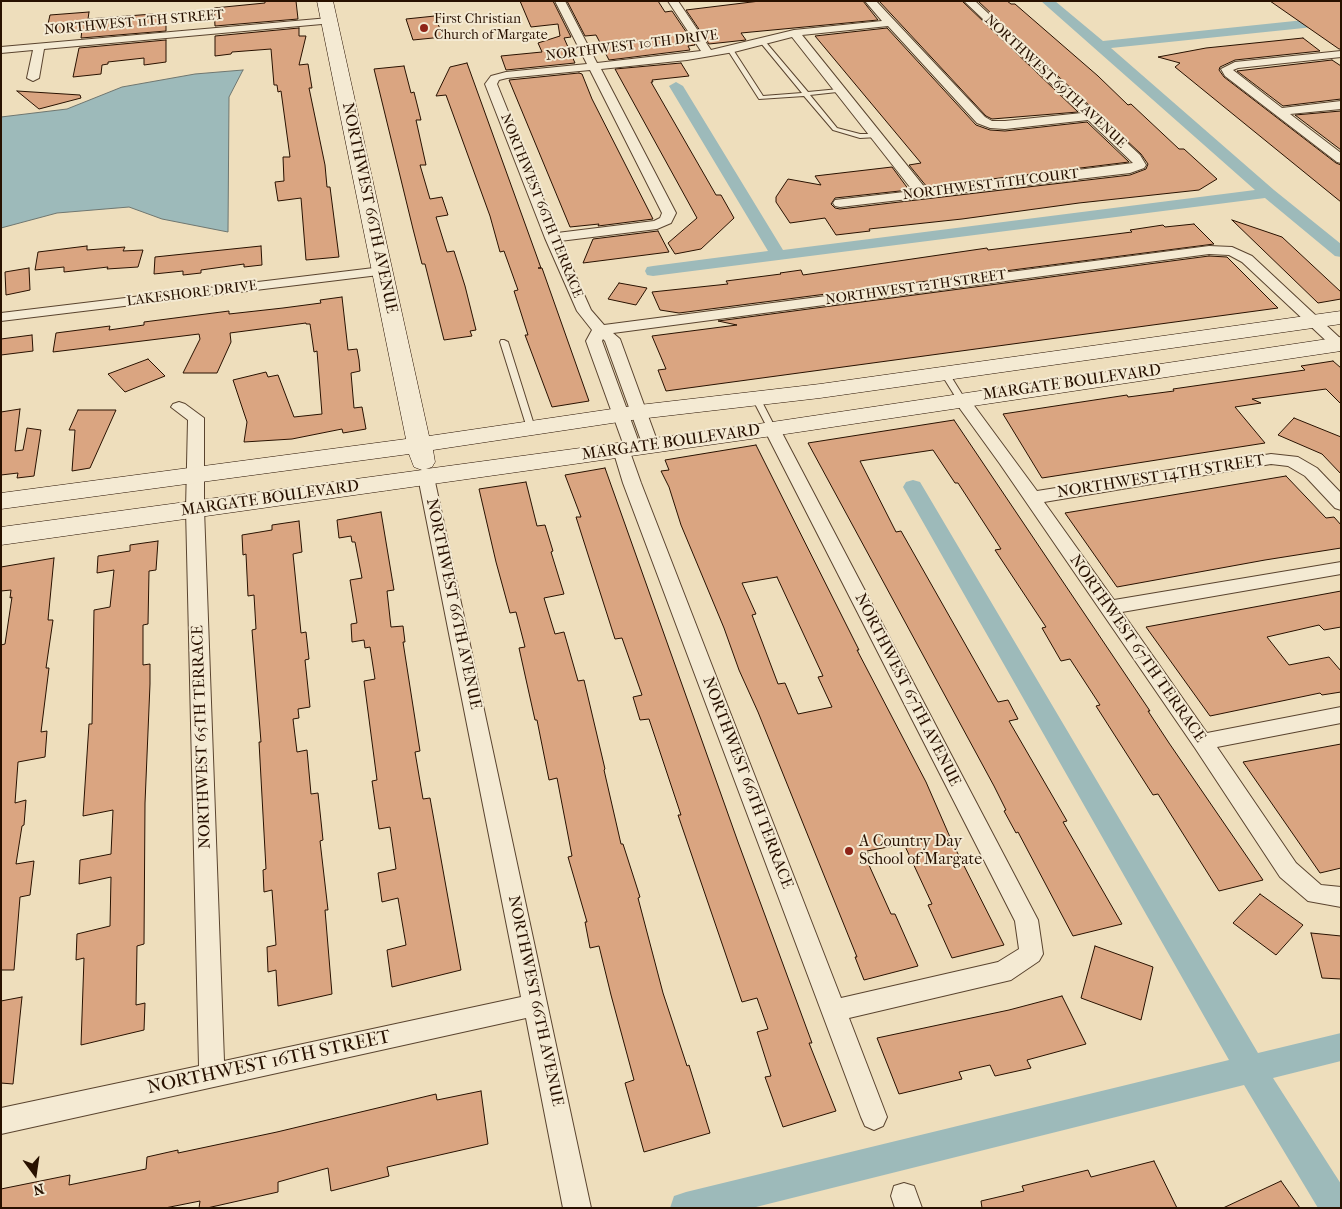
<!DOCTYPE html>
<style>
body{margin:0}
#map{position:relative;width:1342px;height:1209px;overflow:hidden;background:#eedebc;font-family:"IM FELL French Canon",serif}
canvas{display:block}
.frame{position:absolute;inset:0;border:2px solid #281100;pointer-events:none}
.north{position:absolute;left:10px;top:1149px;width:50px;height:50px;-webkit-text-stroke:4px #f4ead3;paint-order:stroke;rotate:166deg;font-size:14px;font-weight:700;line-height:20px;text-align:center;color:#281100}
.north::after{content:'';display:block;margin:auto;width:18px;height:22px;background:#281100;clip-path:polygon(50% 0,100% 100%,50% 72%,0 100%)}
</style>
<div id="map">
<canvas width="1342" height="1209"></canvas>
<div class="frame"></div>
<div class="north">N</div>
</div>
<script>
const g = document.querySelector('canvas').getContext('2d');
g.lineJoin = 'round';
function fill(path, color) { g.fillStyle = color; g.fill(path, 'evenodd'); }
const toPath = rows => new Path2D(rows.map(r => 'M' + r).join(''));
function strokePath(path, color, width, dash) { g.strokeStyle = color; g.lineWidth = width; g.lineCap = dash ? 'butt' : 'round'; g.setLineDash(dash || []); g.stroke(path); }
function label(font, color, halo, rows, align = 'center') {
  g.font = font + ' "IM FELL French Canon",serif'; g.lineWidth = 4; g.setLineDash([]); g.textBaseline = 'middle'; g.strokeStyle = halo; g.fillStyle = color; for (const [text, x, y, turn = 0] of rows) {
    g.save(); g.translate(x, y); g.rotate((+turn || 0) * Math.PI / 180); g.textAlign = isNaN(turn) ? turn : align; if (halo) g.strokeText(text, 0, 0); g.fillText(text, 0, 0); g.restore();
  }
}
const water = toPath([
 [243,70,229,97,228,232,162,219,129,207,57,213,1,228,1,117,67,109,122,87,195,74,243,70]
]);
const canal = toPath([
 [1041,1,1055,1,1103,41,1333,17,1338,18,1339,21,1333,25,1111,48,1274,190,1341,244,1341,257,1335,256,1265,198,653,276,647,275,645,271,647,267,653,266,768,251,669,86,676,82,683,86,783,250,1255,190,1041,1],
 [913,480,920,482,923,487,1258,1053,1341,1033,1341,1061,1273,1078,1341,1184,1341,1208,1318,1208,1244,1085,752,1208,670,1208,674,1196,686,1192,1229,1060,903,487,906,482,913,480]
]);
const building = toPath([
 [265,1,296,1,298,19,215,26,214,8,265,3,265,1],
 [520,1,553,1,571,37,564,38,575,63,506,70,501,56,542,52,538,43,560,36,558,24,531,27,520,1],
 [567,1,658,1,665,12,672,11,695,45,688,46,690,50,609,60,596,35,585,36,567,1],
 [760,1,863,1,878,20,741,33,746,40,709,44,686,10,760,1],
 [879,1,962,1,1078,112,992,119,986,116,879,1],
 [978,1,1007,1,1011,4,1015,4,1098,76,1128,105,1131,104,1179,149,1184,149,1217,179,1199,190,1079,203,962,219,869,229,870,231,836,235,825,218,790,223,776,202,776,197,788,179,821,185,815,176,892,167,909,190,835,198,831,204,835,208,840,209,1130,175,1146,169,1148,164,1141,154,978,1],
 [1270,1,1341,1,1341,49,1339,49,1270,1],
 [89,12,88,19,166,13,166,31,81,38,82,30,46,33,50,15,89,12],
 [435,16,443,37,413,40,406,19,435,16],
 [299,28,299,36,306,36,299,65,308,64,312,88,309,88,325,165,327,187,330,187,339,257,306,260,301,198,278,201,275,182,284,181,283,157,290,157,281,91,278,92,277,85,274,85,271,49,232,52,231,54,215,56,215,36,299,28],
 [887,28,976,125,990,130,1005,131,1087,122,1129,162,927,187,909,165,921,163,815,36,887,28],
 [1303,38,1320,51,1235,60,1220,67,1219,70,1224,77,1336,163,1341,165,1341,202,1175,67,1180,63,1158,57,1206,48,1303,38],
 [166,40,166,62,144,65,144,58,108,62,108,64,102,65,101,74,73,77,79,48,166,40],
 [1332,60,1341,66,1341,99,1283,106,1237,71,1332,60],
 [467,63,541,268,538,268,542,268,589,401,552,407,525,335,528,335,514,291,518,290,504,251,500,252,490,216,446,95,436,96,450,67,467,63],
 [681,63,689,76,652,80,653,82,651,82,716,195,721,195,734,218,701,249,675,254,668,243,697,218,615,69,681,63],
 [404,66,411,93,414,92,421,120,416,120,426,165,420,165,430,199,442,197,448,215,436,217,447,252,454,251,465,286,476,330,470,331,472,336,444,340,425,264,422,264,413,229,374,69,404,66],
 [579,73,582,74,592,99,653,219,598,226,599,224,570,227,509,80,579,73],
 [17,91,80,95,81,98,39,109,17,91],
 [1341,111,1341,150,1295,115,1341,111],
 [1232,220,1282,237,1341,292,1341,299,1318,303,1232,220],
 [1194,224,1214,244,679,313,660,310,652,292,728,284,726,281,781,274,780,273,801,270,803,275,987,248,988,250,1132,232,1130,230,1163,225,1165,227,1194,224],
 [658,231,669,252,583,263,593,239,658,231],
 [87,246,87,250,125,247,123,251,143,250,138,267,107,269,108,267,64,272,64,267,35,270,38,252,87,246],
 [261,246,262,265,244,267,244,264,201,270,201,273,183,275,183,271,154,274,155,257,261,246],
 [1209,256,1227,257,1278,308,666,391,658,370,666,369,652,336,737,325,718,321,1209,256],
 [29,268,30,290,6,295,5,272,29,268],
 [619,283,647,288,636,305,608,299,619,283],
 [342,297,348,350,357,349,359,360,360,371,351,373,354,408,362,407,366,429,343,433,342,429,292,439,244,442,247,422,233,380,266,372,268,377,278,375,294,417,322,414,317,351,314,352,310,324,306,324,306,323,230,333,231,342,217,373,183,373,200,339,199,334,53,352,56,333,110,326,109,330,144,325,144,322,229,311,229,314,283,308,321,303,320,300,342,297],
 [32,335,33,351,1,355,1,339,32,335],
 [148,359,165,376,125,392,108,374,148,359],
 [1333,361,1341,368,1341,404,1326,389,1252,399,1261,403,1235,407,1265,443,1042,478,1003,414,1127,395,1128,397,1174,391,1173,389,1305,370,1301,366,1333,361],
 [20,409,15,451,23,450,27,428,41,430,34,476,17,478,18,473,1,475,1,412,20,409],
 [78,410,116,410,90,468,72,471,75,430,69,430,78,410],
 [1294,418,1341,437,1341,474,1322,454,1278,435,1294,418],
 [954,420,1150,711,1148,711,1169,743,1263,880,1219,891,1158,794,1153,795,1096,706,1100,705,1070,659,1061,661,1042,628,1046,627,995,550,1001,549,958,483,955,483,933,450,860,461,896,532,901,531,998,702,1008,700,1018,719,1009,721,1067,821,1063,822,1122,924,1073,936,1018,832,1016,833,1004,811,1006,810,994,786,808,443,954,420],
 [756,445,859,650,857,650,926,782,953,844,1004,945,952,958,928,905,932,904,904,844,867,851,868,853,864,854,891,914,895,914,918,966,864,980,855,957,857,957,758,712,739,670,724,628,681,525,669,487,661,471,669,470,665,460,756,445],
 [777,577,823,676,818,677,832,707,798,714,785,683,778,684,752,615,756,614,742,583,777,577],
 [605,468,738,842,812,1043,809,1043,836,1111,783,1127,765,1077,771,1076,757,1032,768,1029,757,998,742,1002,678,815,681,815,649,719,640,720,633,697,642,695,622,638,615,639,576,517,581,517,565,475,605,468],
 [1286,476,1326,518,1334,517,1341,525,1341,548,1265,560,1117,587,1065,513,1286,476],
 [526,482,537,526,545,525,553,551,551,552,564,594,544,598,555,634,564,632,578,681,584,680,605,769,604,770,621,844,623,844,640,897,638,898,663,993,687,1066,689,1065,710,1133,644,1152,625,1083,634,1080,611,995,599,946,590,948,585,922,587,922,568,857,572,856,557,778,549,780,537,720,535,720,519,648,525,647,516,612,510,613,496,562,479,489,526,482],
 [381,512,394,590,387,591,391,627,403,626,405,642,403,642,420,751,415,752,423,799,430,798,461,970,392,987,387,950,406,945,398,898,382,902,378,873,396,869,390,827,379,829,372,781,377,780,364,681,375,679,370,647,365,648,364,640,352,642,351,624,357,623,350,580,362,578,355,542,352,542,351,536,339,538,337,520,381,512],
 [299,521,302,552,293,554,301,633,306,632,309,659,305,660,310,707,298,709,299,718,293,719,297,752,307,750,311,794,318,793,323,840,320,841,328,910,325,910,332,994,278,1006,276,970,268,972,267,947,276,945,272,890,264,892,263,870,266,869,259,742,261,742,252,630,256,629,254,595,248,596,246,554,243,555,242,535,272,530,272,525,299,521],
 [158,541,156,570,149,571,148,624,143,625,143,665,150,664,150,684,145,803,144,944,137,946,136,1005,145,1003,144,1030,81,1045,84,958,76,960,77,934,110,926,111,877,79,884,80,860,111,854,113,810,83,816,89,724,92,724,94,610,110,607,114,570,97,573,98,556,130,551,130,545,158,541],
 [54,558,48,620,53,620,46,668,49,668,41,732,47,731,45,757,18,762,15,803,26,800,24,825,22,826,16,864,34,861,30,895,20,897,14,970,1,970,1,645,5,644,12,597,10,598,11,590,1,591,1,567,54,558],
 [1341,591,1341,627,1324,630,1319,625,1267,637,1289,665,1329,657,1341,671,1341,692,1322,695,1320,693,1210,716,1146,627,1341,591],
 [1341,744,1341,868,1320,873,1243,762,1341,744],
 [1260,894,1303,925,1276,955,1233,923,1260,894],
 [1311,933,1341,936,1341,979,1322,978,1311,933],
 [1095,946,1153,967,1141,1020,1081,998,1095,946],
 [1062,996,1086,1044,1027,1060,1031,1068,995,1076,990,1065,959,1072,962,1079,899,1094,877,1038,1009,1010,1062,996],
 [22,997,13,1084,1,1083,1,1001,22,997],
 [481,1091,488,1144,387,1167,389,1176,331,1191,328,1168,278,1182,278,1192,207,1208,199,1208,200,1201,165,1208,1,1208,1,1189,70,1175,69,1185,146,1169,147,1157,178,1150,178,1153,277,1132,436,1094,437,1100,481,1091],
 [1154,1161,1177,1208,982,1208,981,1201,1024,1191,1022,1186,1088,1170,1091,1177,1154,1161],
 [1281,1181,1300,1208,1223,1208,1281,1181]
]);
const lane = toPath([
 [760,40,764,40,808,92,839,89,840,90,837,92,810,95,837,128,860,134,876,134,878,135,878,137,860,138,833,130,804,96,759,99,727,49,728,48,732,48,763,96,802,93,760,42,760,40],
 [501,340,504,340,508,342,535,428,534,430,531,431,527,428,500,342,501,340],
 [941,370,947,370,965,399,964,401,958,401,940,372,941,370],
 [756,395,760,398,776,429,775,431,772,432,768,429,752,398,756,395]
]);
const street = toPath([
 [555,1,565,1,597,63,701,51,668,1,678,1,711,50,794,30,882,21,865,1,876,1,985,117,992,121,1005,121,1082,113,964,1,975,1,1140,155,1146,165,1144,168,1130,173,840,207,835,206,833,203,835,200,913,191,792,37,734,52,687,60,601,69,676,213,671,223,657,229,560,241,591,310,604,325,1209,246,1232,247,1252,256,1341,339,1341,351,1336,350,1242,262,1229,255,1209,254,613,333,620,339,659,446,657,450,651,451,645,450,643,446,605,341,603,339,602,341,641,448,639,452,630,452,641,483,841,998,998,962,1019,949,1015,921,764,429,766,425,772,424,778,425,780,429,1038,920,1043,954,1039,961,1011,980,849,1018,887,1117,883,1126,874,1130,865,1126,861,1117,623,483,613,450,615,446,624,446,586,341,592,330,577,311,545,238,485,84,491,76,506,72,587,64,555,1],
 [888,26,977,123,990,128,1005,129,1088,120,1133,163,926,189,802,35,888,26],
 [590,70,662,213,660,218,654,221,557,233,497,84,499,80,507,78,590,70],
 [329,18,334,21,333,23,44,49,39,78,33,81,27,78,33,50,1,53,1,47,329,18],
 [1341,51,1341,57,1238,68,1233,70,1282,108,1341,101,1341,109,1290,114,1341,153,1341,163,1337,162,1225,76,1221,69,1235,62,1341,51],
 [382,267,387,268,389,271,387,274,1,321,1,313,382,267],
 [961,394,967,396,1037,491,1271,454,1298,457,1317,468,1341,493,1341,510,1335,508,1305,476,1288,466,1271,464,1044,502,1114,600,1341,562,1341,574,1122,612,1207,733,1341,707,1341,723,1217,747,1296,863,1321,885,1341,887,1341,907,1308,901,1280,877,1195,748,1000,464,953,399,955,396,961,394],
 [179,402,185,404,204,418,204,509,224,1061,521,997,418,477,420,473,426,472,432,473,434,477,591,1208,563,1208,526,1018,1,1134,1,1108,199,1066,186,509,188,420,171,407,173,404,179,402],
 [904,1183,914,1186,922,1208,895,1208,891,1196,894,1186,904,1183]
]);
const secondary = toPath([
 [317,1,333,1,429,436,639,405,820,384,1341,311,1341,324,820,398,639,419,433,450,435,462,432,467,426,469,772,422,1341,337,1341,351,772,436,1,545,1,527,422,470,414,467,409,454,1,509,1,493,406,439,317,1]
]);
const markers = [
 [424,28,5,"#8f2418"],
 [849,851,5,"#8f2418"]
];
const farPoinames = [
 ["First Christian",434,20],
 ["Church of Margate",434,36]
];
const farStreetnames = [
 ["NORTHWEST 11TH STREET",134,23,-5],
 ["NORTHWEST 10TH DRIVE",632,46,-7],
 ["NORTHWEST 69TH AVENUE",1055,82,43],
 ["NORTHWEST 11TH COURT",991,185,-7],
 ["NORTHWEST 66TH TERRACE",541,206,68],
 ["NORTHWEST 12TH STREET",916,288,-8],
 ["LAKESHORE DRIVE",192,294,-7]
];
const streetNames = [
 ["NORTHWEST 66TH AVENUE",369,208,78],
 ["MARGATE BOULEVARD",1072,383,-8],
 ["MARGATE BOULEVARD",671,443,-8],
 ["NORTHWEST 14TH STREET",1161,477,-9],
 ["MARGATE BOULEVARD",270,499,-8],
 ["NORTHWEST 66TH AVENUE",453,604,78],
 ["NORTHWEST 67TH TERRACE",1137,649,55],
 ["NORTHWEST 67TH AVENUE",907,690,63],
 ["NORTHWEST 65TH TERRACE",202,737,-92],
 ["NORTHWEST 66TH TERRACE",747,783,69],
 ["NORTHWEST 66TH AVENUE",535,1001,78]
];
const poiNames = [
 ["A Country Day",859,842],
 ["School of Margate",859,860]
];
const nearStreetnames = [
 ["NORTHWEST 16TH STREET",269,1063,-12]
];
fill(water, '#9dbaba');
strokePath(water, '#6e7670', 1);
fill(canal, '#9dbaba');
fill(building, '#daa581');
strokePath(building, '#281100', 1);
strokePath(lane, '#5a442f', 2);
strokePath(street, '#5a442f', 2);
strokePath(secondary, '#281100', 1);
fill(lane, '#f4ead3');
fill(street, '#f4ead3');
fill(secondary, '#f4ead3');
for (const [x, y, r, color] of markers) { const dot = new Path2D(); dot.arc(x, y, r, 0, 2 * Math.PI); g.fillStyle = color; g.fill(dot); strokePath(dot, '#f4ead3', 2); }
label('14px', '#281100', '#f4ead3', farPoinames, 'left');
label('14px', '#281100', '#f4ead3', farStreetnames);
label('16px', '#281100', '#f4ead3', streetNames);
label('16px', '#281100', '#f4ead3', poiNames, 'left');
label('19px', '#281100', '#f4ead3', nearStreetnames);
</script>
